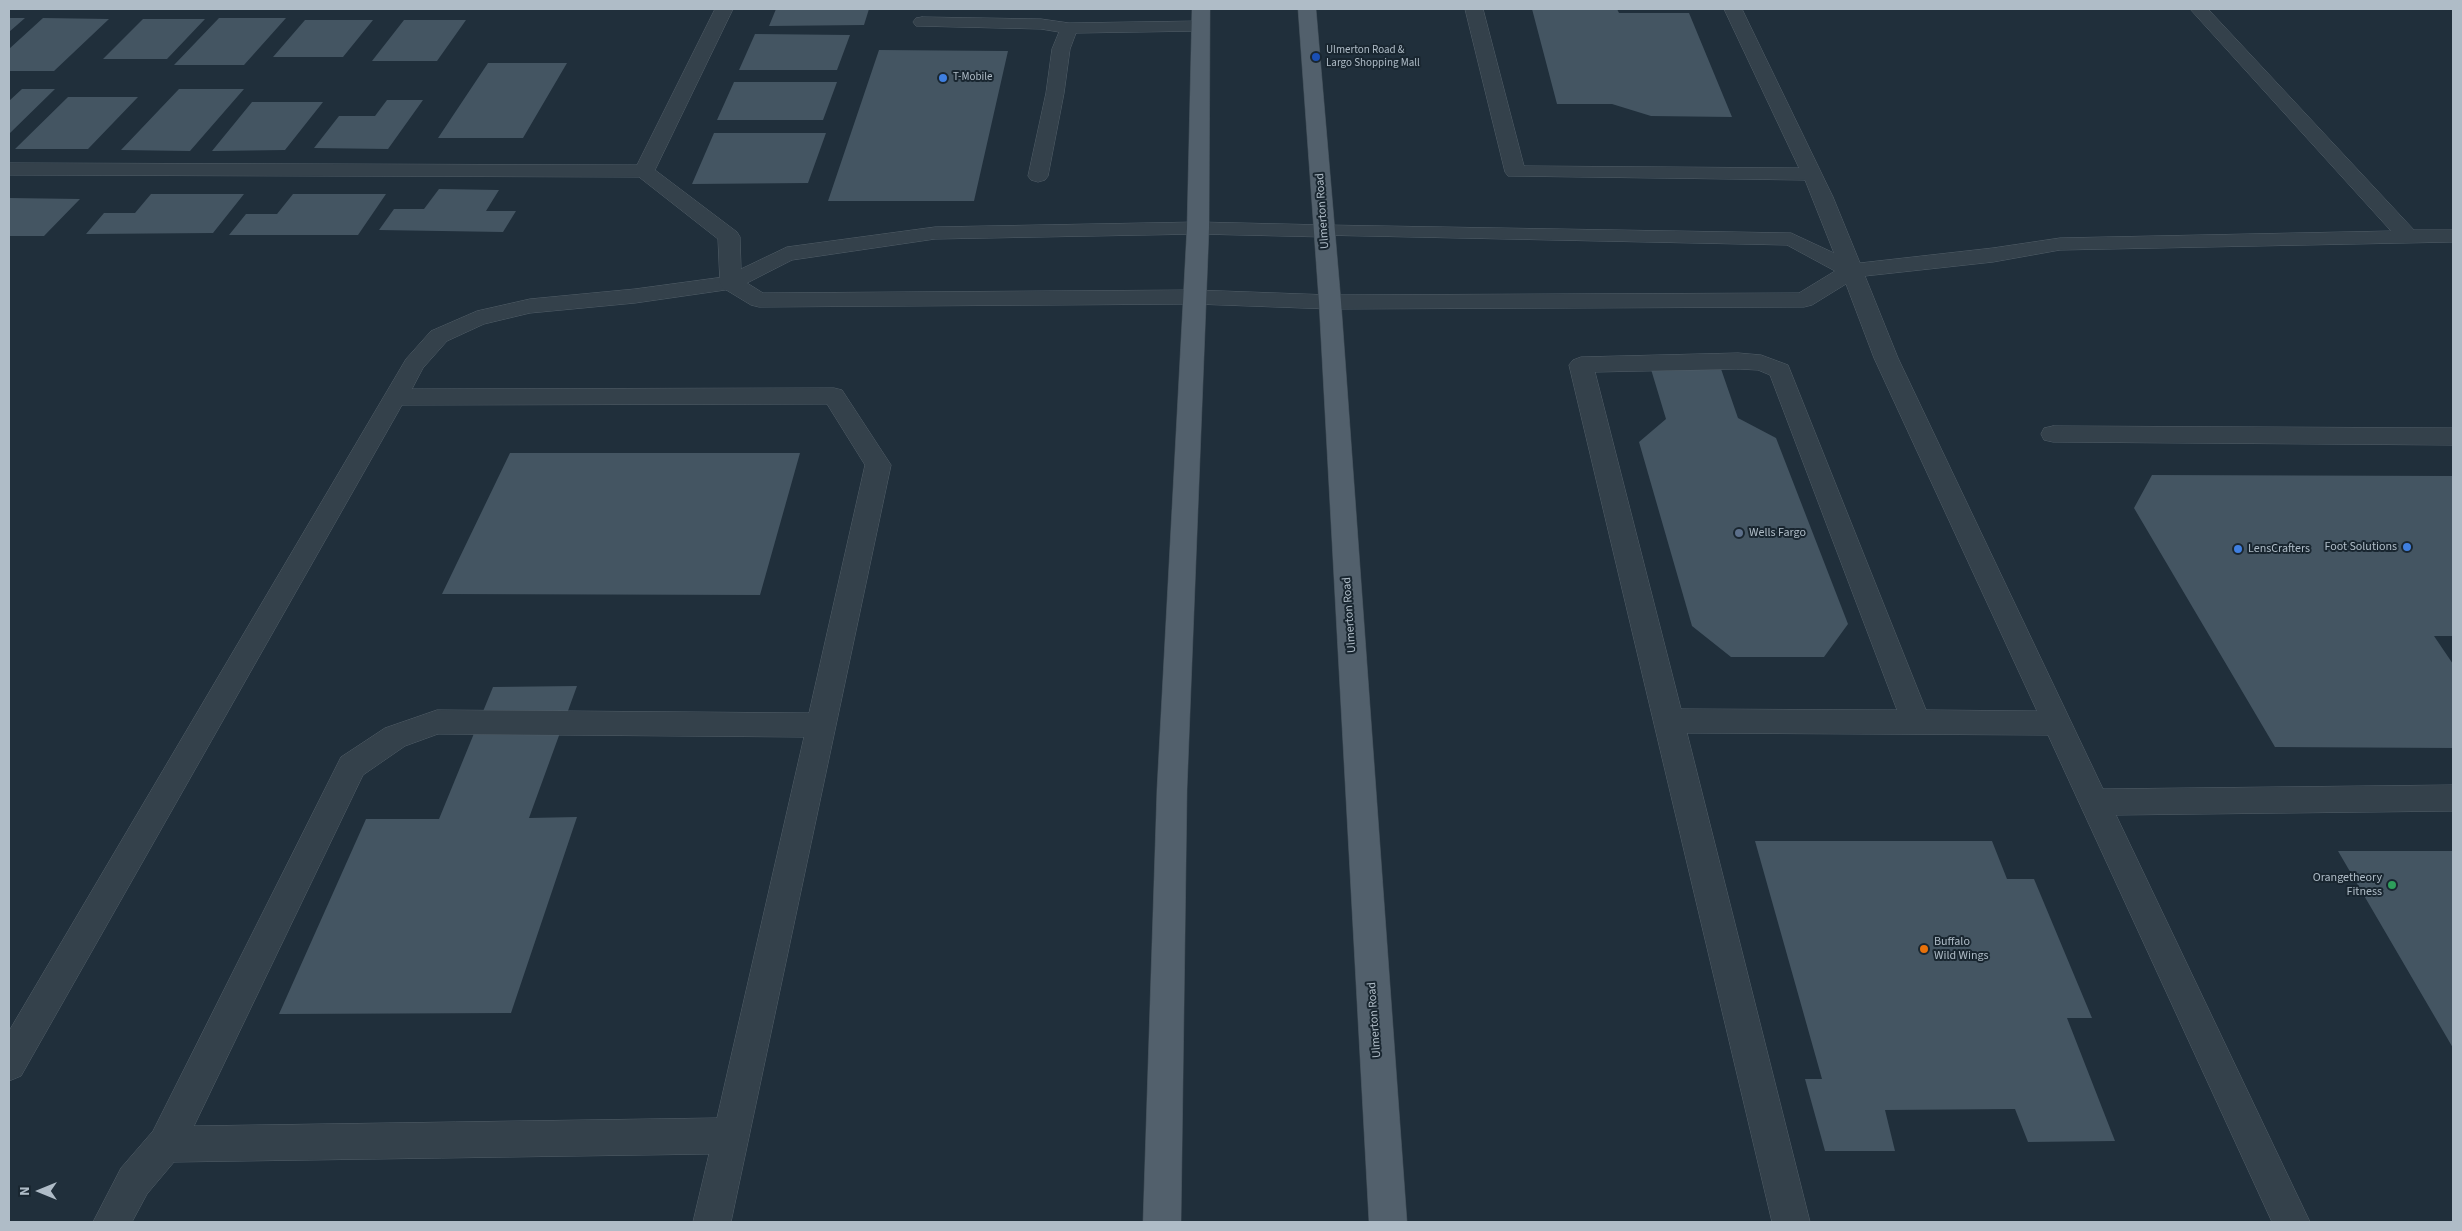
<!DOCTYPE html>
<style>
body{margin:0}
#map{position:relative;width:2462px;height:1231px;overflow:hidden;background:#202f3b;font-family:"Source Sans 3",sans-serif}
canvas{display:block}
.frame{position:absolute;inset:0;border:10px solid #afbcc7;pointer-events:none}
.north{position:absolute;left:15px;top:1166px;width:50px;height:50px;-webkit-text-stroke:4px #192630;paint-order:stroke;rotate:270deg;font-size:14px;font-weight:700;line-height:20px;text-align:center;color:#afbcc7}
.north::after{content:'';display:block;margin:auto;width:18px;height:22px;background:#afbcc7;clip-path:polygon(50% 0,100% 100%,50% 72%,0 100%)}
</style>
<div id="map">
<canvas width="2462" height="1231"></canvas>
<div class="frame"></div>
<div class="north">N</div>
</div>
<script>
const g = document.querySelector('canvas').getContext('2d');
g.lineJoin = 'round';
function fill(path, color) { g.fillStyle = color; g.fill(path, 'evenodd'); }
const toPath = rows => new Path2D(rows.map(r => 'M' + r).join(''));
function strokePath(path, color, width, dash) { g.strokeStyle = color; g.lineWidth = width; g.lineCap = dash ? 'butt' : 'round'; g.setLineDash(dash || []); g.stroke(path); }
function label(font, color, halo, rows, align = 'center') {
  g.font = font + ' "Source Sans 3",sans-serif'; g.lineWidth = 4; g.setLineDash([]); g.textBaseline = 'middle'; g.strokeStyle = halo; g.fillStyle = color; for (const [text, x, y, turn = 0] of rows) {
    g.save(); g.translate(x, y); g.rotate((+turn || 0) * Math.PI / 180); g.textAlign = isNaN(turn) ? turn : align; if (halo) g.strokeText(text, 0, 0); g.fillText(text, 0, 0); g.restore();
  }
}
const building = toPath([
 [776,9,869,9,864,25,769,26],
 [1532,9,1617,9,1619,13,1689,13,1732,117,1651,116,1612,104,1557,104],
 [9,18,25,18,9,32],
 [43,18,109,19,54,71,9,71,9,49],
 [219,18,286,18,244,65,174,65],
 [143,19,205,19,167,59,103,59],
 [305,20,373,20,343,57,273,57],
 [404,20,466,20,437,61,372,61],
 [755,34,850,35,837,70,739,70],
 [879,50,1008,51,974,201,828,201],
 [488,63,567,63,523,138,438,138],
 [734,82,837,82,823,120,717,120],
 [22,89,55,89,9,134,9,101],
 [179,89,244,89,190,151,121,150],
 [68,97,138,97,88,149,15,149],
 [387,100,423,100,388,149,314,148,339,116,375,116],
 [252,102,323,102,285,150,212,151],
 [714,133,826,133,808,183,692,184],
 [439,189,499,190,486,211,516,211,503,232,379,230,394,209,424,209],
 [151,194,244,194,213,233,86,234,104,213,135,213],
 [293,194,386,194,358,235,229,235,246,214,277,214],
 [9,198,80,199,44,236,9,236],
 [1650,366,1720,366,1738,418,1776,438,1848,624,1824,657,1731,657,1692,626,1639,442,1666,419],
 [510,453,800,453,760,595,442,594],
 [2152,475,2453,476,2453,636,2434,636,2453,664,2453,748,2275,747,2134,508],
 [577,686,529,818,577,817,511,1013,279,1014,366,819,439,819,493,687],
 [1755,841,1992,841,2007,879,2034,879,2092,1018,2067,1018,2115,1141,2028,1142,2015,1109,1885,1110,1895,1151,1825,1151,1805,1079,1822,1079],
 [2338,851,2453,851,2453,1048]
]);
const lane = toPath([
 [1465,9,1483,9,1524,166,1799,168,1724,9,1742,9,1833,197,1860,263,1993,248,2060,238,2391,231,2190,9,2208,9,2414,230,2453,230,2453,242,2060,250,1993,262,1865,276,1898,358,2103,789,2453,785,2453,811,2116,815,2310,1222,2272,1222,2048,735,1687,733,1810,1222,1772,1222,1569,365,1573,360,1581,357,1738,353,1761,355,1788,365,1926,710,2037,711,1874,358,1846,284,1812,305,1804,307,1330,309,1322,307,1319,302,1322,297,1330,295,1799,293,1835,271,1787,245,1318,235,1314,231,1318,227,1325,225,1791,233,1834,253,1805,180,1508,176,1505,172,1465,9],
 [1738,369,1758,370,1770,375,1897,710,1681,709,1595,372,1738,369],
 [922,17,1041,19,1069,23,1200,21,1206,22,1209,26,1206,30,1200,31,1076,33,1070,49,1064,93,1048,176,1045,180,1038,182,1031,180,1028,176,1046,93,1052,49,1059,32,1041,29,916,26,913,22,916,18,922,17],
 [731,276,739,278,742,283,739,288,635,303,530,313,484,324,447,341,423,368,412,389,834,388,842,390,891,465,731,1222,693,1222,709,1154,174,1162,147,1194,132,1222,93,1222,121,1168,153,1131,341,757,385,728,437,710,809,713,865,465,827,404,402,405,21,1076,9,1081,9,1031,406,359,431,331,477,311,530,299,635,289,731,276],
 [438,734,804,737,717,1118,194,1126,363,775,405,746,438,734],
 [2053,426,2453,428,2453,445,2053,442,2044,440,2041,434,2044,428,2053,426]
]);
const street = toPath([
 [715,9,733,9,655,170,737,232,740,237,741,269,787,247,935,227,1198,222,1325,225,1332,227,1336,231,1332,235,1325,237,1198,234,935,239,792,260,747,283,763,293,1195,290,1330,295,1338,297,1341,302,1338,307,1330,309,1195,304,759,307,751,305,723,288,720,283,718,239,639,177,9,175,9,163,637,165,715,9]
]);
const primary = toPath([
 [1192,9,1210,9,1209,228,1187,789,1181,1222,1143,1222,1157,789,1187,228,1192,9],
 [1298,9,1316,9,1341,302,1407,1222,1369,1222,1319,302,1298,9]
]);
const markers = [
 [1316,57,5,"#1a4fb4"],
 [943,78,5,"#3f7fe0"],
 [1739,533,5,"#5c6f8a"],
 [2407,547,5,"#3f7fe0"],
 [2238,549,5,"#3f7fe0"],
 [2392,885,5,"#2e9e5b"],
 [1924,949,5,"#e8710a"]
];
const farPoinames = [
 ["Ulmerton Road &",1326,51],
 ["Largo Shopping Mall",1326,64],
 ["T-Mobile",953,78]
];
const streetNames = [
 ["Ulmerton Road",1323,211,-94],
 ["Ulmerton Road",1350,615,-94],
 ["Ulmerton Road",1375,1020,-94]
];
const poiNames = [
 ["Wells Fargo",1749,533],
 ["Foot Solutions",2397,547,"right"],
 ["LensCrafters",2248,549],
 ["Orangetheory",2382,878,"right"],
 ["Fitness",2382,892,"right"],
 ["Buffalo",1934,942],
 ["Wild Wings",1934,956]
];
fill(building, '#445562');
strokePath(lane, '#525f69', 1);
strokePath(street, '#525f69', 1);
strokePath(primary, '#3d4a54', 1);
fill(lane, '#34414b');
fill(street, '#34414b');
fill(primary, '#52606c');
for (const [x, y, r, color] of markers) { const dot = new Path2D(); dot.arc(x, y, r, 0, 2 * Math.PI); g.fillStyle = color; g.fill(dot); strokePath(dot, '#192630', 2); }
label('11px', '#afbcc7', '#192630', farPoinames, 'left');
label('12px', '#afbcc7', '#192630', streetNames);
label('12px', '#afbcc7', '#192630', poiNames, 'left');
</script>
